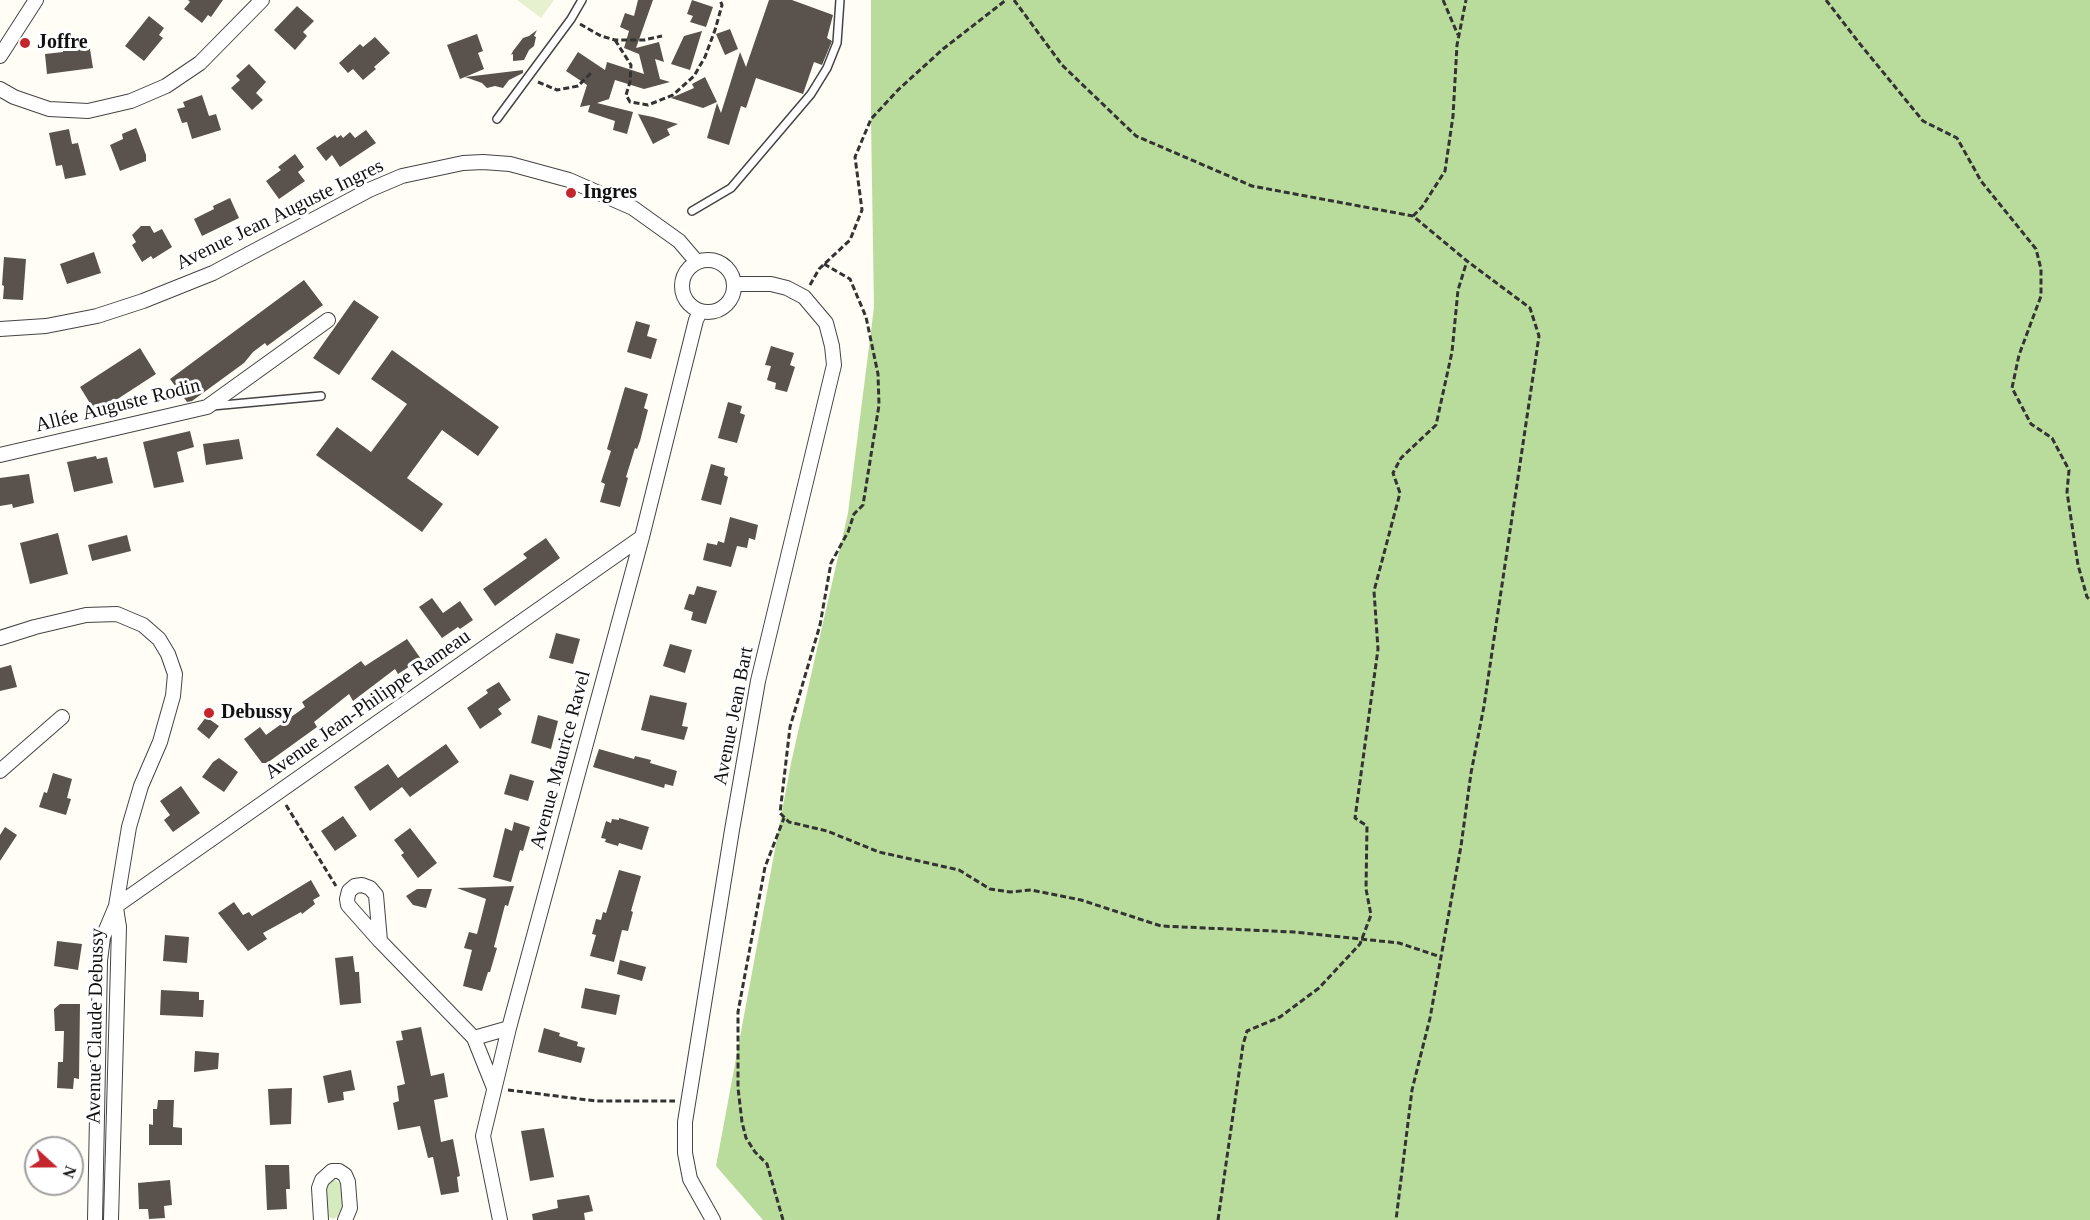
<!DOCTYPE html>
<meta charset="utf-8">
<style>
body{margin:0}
#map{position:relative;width:2090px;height:1220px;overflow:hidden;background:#fffdf5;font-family:Georgia,serif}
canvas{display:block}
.north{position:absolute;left:24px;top:1136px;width:60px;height:60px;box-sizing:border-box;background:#fff;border:2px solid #a0a0a0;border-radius:50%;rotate:111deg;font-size:16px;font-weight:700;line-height:24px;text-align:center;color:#111}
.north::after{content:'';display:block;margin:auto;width:21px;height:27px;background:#c4262e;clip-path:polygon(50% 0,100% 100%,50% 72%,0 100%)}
</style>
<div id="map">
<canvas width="2090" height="1220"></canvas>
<div class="north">N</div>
</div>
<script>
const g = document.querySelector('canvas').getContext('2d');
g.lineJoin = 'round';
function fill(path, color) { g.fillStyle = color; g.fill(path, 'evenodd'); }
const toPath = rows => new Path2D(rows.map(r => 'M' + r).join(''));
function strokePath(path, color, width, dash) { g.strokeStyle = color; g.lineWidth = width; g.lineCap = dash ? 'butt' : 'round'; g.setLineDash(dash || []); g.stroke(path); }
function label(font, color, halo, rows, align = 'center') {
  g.font = font + ' Georgia,serif'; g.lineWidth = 6; g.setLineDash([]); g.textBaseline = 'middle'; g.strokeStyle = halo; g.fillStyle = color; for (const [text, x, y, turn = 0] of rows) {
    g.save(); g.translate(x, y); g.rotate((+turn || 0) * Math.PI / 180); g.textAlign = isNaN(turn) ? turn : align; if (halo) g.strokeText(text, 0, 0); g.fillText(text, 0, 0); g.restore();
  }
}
const green = toPath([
 [334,1179,342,1185,345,1204,343,1211,337,1217,332,1219,327,1215,326,1188,331,1180]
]);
const forest = toPath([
 [871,0,2090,0,2090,1220,763,1220,716,1166,791,763,848,513,874,307,871,121]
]);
const pitch = toPath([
 [517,0,554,0,541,18]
]);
const building = toPath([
 [188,0,223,0,211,17,208,15,202,23,184,9,190,2],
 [638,0,653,0,636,48,659,42,664,62,655,59,660,79,670,82,644,89,615,80,609,99,597,103,633,112,627,134,613,130,615,121,588,112,590,105,580,107,587,85,566,71,578,52,605,70,607,62,644,74,639,54,624,48,629,31,620,27,625,13,634,16],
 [692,0,713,7,706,27,690,22,693,16,687,14],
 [769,0,792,0,833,15,827,38,832,41,822,65,814,62,803,94,756,78,746,108,741,106,729,145,707,138,717,103,721,113,740,52,746,67],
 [297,6,314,21,303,32,307,36,295,50,274,30],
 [149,16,164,28,159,35,163,38,144,61,125,46],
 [730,29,738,49,725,55,716,34],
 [537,30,534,36,536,37,534,46,529,50,524,60,513,61,513,54,511,55,513,51,523,38,529,36],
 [702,31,690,70,671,64,684,36],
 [477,34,483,51,478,53,484,69,465,77,523,70,523,73,509,80,503,88,495,86,487,88,482,83,465,77,460,79,447,45],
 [375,37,390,53,374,67,376,69,363,80,353,69,348,73,339,63,360,44,363,47],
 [82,45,82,50,90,49,93,68,47,74,45,54,63,52,62,47],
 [249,64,266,82,256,93,263,100,252,110,231,88,240,80,236,76],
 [705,77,717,102,703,108,671,98,694,88,692,84],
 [202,95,209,116,216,114,221,130,192,139,187,122,182,123,177,109,185,107,183,102],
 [638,114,653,117,678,124,667,129,670,135,653,144],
 [136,128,146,155,146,161,120,171,110,145,123,139,122,134],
 [69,129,72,144,78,143,86,175,65,179,62,165,56,166,49,133],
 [366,130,376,143,340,167,332,155,326,161,316,148,335,135,337,138,341,135,343,138,350,132,355,138],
 [295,154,304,167,298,172,305,181,279,199,266,181,281,170,278,167],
 [230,198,239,218,202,236,194,219,214,209,213,206],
 [141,226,150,226,154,233,162,229,172,247,153,259,151,256,142,262,132,245,136,242,132,235],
 [94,252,101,273,67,284,60,264],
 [4,257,26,259,23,300,3,299,4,286,2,285],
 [304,280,323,305,267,346,265,343,253,352,244,363,192,401,187,402,170,379],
 [354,300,379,317,339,375,313,358],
 [636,321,650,325,647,336,657,339,651,359,627,352],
 [771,346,794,353,790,365,795,367,787,392,775,389,776,383,767,380,771,366,765,365],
 [140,348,156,374,96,413,80,387],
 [392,350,499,427,478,456,442,430,407,478,443,504,422,532,316,455,337,427,371,452,407,404,371,379],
 [625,387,648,394,644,408,648,410,640,441,637,449,635,448,626,477,628,478,620,507,600,502,605,484,601,482,611,451,607,449],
 [728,402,742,406,740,413,745,415,737,443,718,438],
 [190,431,194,447,177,452,184,482,154,488,143,442],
 [239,439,243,459,206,465,203,444],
 [96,456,97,459,107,457,113,483,74,492,67,462],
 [711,464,725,468,724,475,728,477,721,505,701,500],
 [29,474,34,503,13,508,12,504,0,506,0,478],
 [730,517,758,525,755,540,749,538,747,548,737,546,731,567,703,560,707,543,717,545,718,541,724,543],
 [58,533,68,574,30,584,20,543],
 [127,535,131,551,92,561,88,545],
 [546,538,560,558,495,606,483,589,527,558,523,554],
 [697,586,717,591,706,624,691,620,693,612,684,609,689,594,694,595],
 [432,598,443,613,460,601,473,620,460,629,458,627,442,638,419,607],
 [556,633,580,639,573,664,549,658],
 [407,639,421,659,398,674,395,669,353,701,349,694,314,722,317,727,267,763,262,763,244,739,260,727,266,735,305,707,302,702,361,661,365,666],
 [670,644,692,650,685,673,663,666],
 [11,665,17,687,0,691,0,668],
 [499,682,511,700,498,709,502,714,480,729,467,708,488,693,486,690],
 [650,695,687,703,682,726,688,727,684,740,641,730],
 [538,715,558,721,551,749,531,743],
 [206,717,219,726,209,739,197,729],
 [446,744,459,762,410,797,402,787,370,811,354,787,388,764,398,778],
 [599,749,634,759,635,756,651,760,650,763,677,771,673,786,665,784,664,788,593,767],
 [219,758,238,772,224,792,202,777,213,762],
 [53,773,72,779,67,798,71,799,66,815,39,807,44,792,47,793],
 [510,774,534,781,528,801,504,794],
 [181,786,200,813,173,832,164,820,170,815,160,801],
 [343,816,357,836,335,851,321,831],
 [619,818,649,827,642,850,619,843,618,846,605,842,606,839,601,838,606,821,611,823,612,819,619,820],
 [514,822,530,827,523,851,520,850,511,882,493,877,505,828,512,831],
 [5,827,17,835,0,861,0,835],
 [410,828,437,863,418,878,401,855,404,853,394,840],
 [619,870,641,876,631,911,633,912,628,931,622,930,614,962,590,956,596,935,592,934,596,919,601,920,603,912,606,913],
 [311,880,320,896,313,900,315,904,302,914,301,912,263,933,267,939,248,951,218,913,234,902,243,915,249,912,252,916],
 [514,886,508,906,505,905,494,947,497,948,490,972,488,972,482,991,463,986,472,950,464,948,469,932,477,934,486,899,457,888],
 [417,889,432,889,426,908,413,905,406,896],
 [165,935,189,937,187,963,163,961],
 [57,941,82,944,78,970,54,966],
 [353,956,355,972,359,972,361,1003,340,1005,335,958],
 [620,960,646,967,642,981,617,974],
 [585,988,620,995,616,1015,581,1008],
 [161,990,199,992,199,1000,204,1000,203,1017,160,1015],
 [60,1004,80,1004,79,1079,74,1078,73,1089,57,1088,58,1062,63,1062,64,1031,55,1031,54,1009],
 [421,1027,431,1076,444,1073,448,1097,434,1100,441,1142,453,1139,460,1176,457,1177,459,1192,441,1195,433,1157,428,1158,420,1126,398,1130,393,1103,399,1101,397,1086,405,1084,396,1041,403,1040,401,1031],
 [544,1028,560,1033,559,1036,578,1042,577,1046,585,1048,581,1063,538,1052],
 [195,1051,219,1053,218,1069,194,1072],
 [351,1070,355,1090,343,1092,344,1100,328,1103,323,1076],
 [292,1088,291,1124,270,1125,268,1089],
 [158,1100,174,1100,173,1127,182,1128,182,1145,149,1145,149,1124,153,1125,153,1109,157,1109],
 [544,1128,554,1177,530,1181,521,1131],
 [265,1165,289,1165,290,1189,286,1189,287,1209,267,1210],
 [170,1180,172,1205,164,1206,165,1218,149,1219,148,1209,139,1209,138,1183],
 [589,1195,593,1211,584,1213,585,1220,533,1220,532,1214,558,1208,557,1200]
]);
const path = toPath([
 [1014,0,1062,65,1136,136,1252,186,1413,216,1467,261,1530,308,1539,336,1484,706,1471,773,1461,846,1430,1018,1412,1090,1396,1220],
 [1443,0,1458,35],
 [1826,0,1860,44,1923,121,1957,138,1981,181,2036,249,2041,269,2041,296,2019,355,2012,388,2031,424,2052,438,2069,470,2067,492,2078,565,2087,597,2090,600],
 [580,24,601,36,615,40,644,40,662,36],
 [615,40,631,65,630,82,626,95,630,102,648,105,673,95,694,76,705,57,715,30,722,5,720,0],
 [538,82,557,90,578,86,591,73],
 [1413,216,1422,207,1445,171,1453,116,1457,45,1466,0],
 [824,264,850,279,866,317,878,374,879,405,863,505,854,514,848,532,831,563,820,625,790,727,780,813,789,822,827,831,879,852,959,870,990,889,1010,892,1031,890,1081,900,1161,926,1294,932,1399,943,1441,957],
 [810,285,819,269,850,240,862,210,855,157,871,119,899,89,943,49,1006,0],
 [286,805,336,886],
 [508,1090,596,1101,675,1101],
 [783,1220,767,1164,755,1152,746,1138,742,1122,738,1088,738,1012,765,867,784,818],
 [1218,1220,1243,1045,1247,1031,1280,1017,1319,988,1360,944,1371,915,1366,889,1367,826,1355,818,1378,649,1374,591,1400,493,1393,473,1401,458,1436,425,1452,352,1458,290,1467,261]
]);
const lane = toPath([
 [497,119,571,19,582,0],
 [692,211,731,188,811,94,827,68,837,43,840,0],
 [212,406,321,396]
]);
const street = toPath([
 [0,56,36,0],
 [0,89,14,97,49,109,88,111,131,101,166,86,200,63,262,0],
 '682 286a26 26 0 1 1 52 0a26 26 0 1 1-52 0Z',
 [0,329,46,326,97,316,143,301,213,273,369,190,402,176,463,163,483,162,510,164,569,180,633,208,679,241,697,262],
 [0,455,207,407,328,320],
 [0,638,35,627,86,615,117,614,143,625,159,639,168,654,175,674,173,696,160,742,141,786,129,827,116,906,103,937,100,961,95,1220],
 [0,771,62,717],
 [116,906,642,537],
 [380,941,348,905,347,899,349,891,355,886,362,885,370,888,376,895,380,941,474,1038,494,1088],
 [474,1038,509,1028],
 [111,1220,119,927,116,908],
 [321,1220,319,1188,322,1180,332,1171,339,1171,345,1175,348,1182,350,1208,345,1220],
 [500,1220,483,1136,509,1028,642,537,696,320,700,312],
 [713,1220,690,1179,685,1153,685,1122,732,830,758,681,834,365,832,346,826,323,804,297,787,288,771,284,734,284]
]);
const markers = [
 [25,43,6,"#c4262e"],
 [571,193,6,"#c4262e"],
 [209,713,6,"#c4262e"]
];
const poiNames = [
 ["Joffre",37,43],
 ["Ingres",583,193],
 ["Debussy",221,713]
];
const streetNames = [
 ["Avenue Jean Auguste Ingres",280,215,-26],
 ["Allée Auguste Rodin",118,406,-14],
 ["Avenue Jean-Philippe Rameau",368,705,-35],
 ["Avenue Jean Bart",734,716,-79],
 ["Avenue Maurice Ravel",561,760,-75],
 ["Avenue Claude Debussy",96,1026,-89]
];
fill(green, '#d5ebbd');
fill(forest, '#b9dc9c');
fill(pitch, '#e6f2cf');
fill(building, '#5a524d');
strokePath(lane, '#444', 10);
strokePath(street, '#444', 16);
strokePath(path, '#333', 3, [6, 3]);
strokePath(lane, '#fff', 7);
strokePath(street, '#fff', 14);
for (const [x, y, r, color] of markers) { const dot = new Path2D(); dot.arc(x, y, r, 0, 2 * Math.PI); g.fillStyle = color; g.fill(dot); strokePath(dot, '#fff', 2); }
label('bold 20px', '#111', '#fff', poiNames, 'left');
label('20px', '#111', '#fff', streetNames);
</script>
